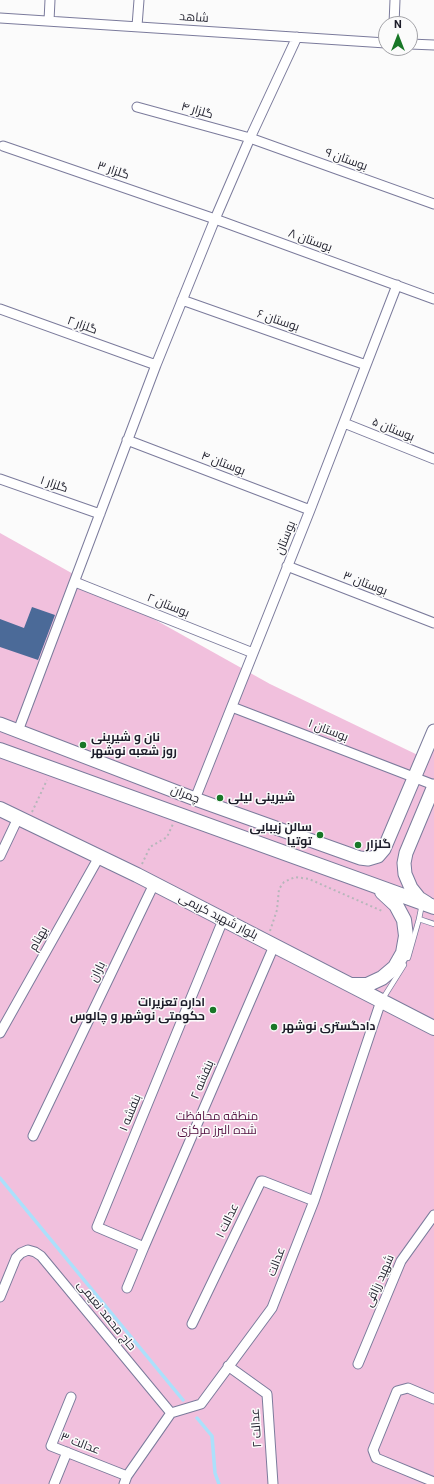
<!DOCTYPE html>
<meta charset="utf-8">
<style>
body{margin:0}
#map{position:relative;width:434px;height:1484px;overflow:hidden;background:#fbfbfb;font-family:Roboto,sans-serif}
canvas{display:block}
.north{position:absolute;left:378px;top:16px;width:40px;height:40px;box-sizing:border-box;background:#fbfbfb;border:1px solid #a2a2a7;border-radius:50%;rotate:0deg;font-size:11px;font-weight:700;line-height:16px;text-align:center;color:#1d1d2a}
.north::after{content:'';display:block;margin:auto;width:14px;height:18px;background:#187727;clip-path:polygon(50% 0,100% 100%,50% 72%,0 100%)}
</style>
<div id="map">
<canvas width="434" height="1484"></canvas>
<div class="north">N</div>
</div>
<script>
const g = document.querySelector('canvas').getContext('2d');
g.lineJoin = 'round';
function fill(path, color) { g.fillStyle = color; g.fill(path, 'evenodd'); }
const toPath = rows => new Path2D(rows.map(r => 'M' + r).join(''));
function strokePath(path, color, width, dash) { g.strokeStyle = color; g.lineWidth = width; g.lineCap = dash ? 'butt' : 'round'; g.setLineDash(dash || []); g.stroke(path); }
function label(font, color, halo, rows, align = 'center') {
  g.font = font + ' Roboto,Cairo,sans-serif'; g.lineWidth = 3; g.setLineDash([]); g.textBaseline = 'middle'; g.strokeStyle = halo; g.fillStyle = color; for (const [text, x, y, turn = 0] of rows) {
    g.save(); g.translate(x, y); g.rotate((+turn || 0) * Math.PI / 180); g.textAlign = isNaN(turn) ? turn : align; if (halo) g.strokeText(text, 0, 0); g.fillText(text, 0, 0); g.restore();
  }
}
const green = toPath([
 [0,533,270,684,424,758,434,735,434,1484,0,1484]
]);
const stream = toPath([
 [0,1178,183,1400],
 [197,1418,212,1436,215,1473,219,1484]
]);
const building = toPath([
 [32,607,55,615,38,660,0,647,0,619,24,628]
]);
const path = toPath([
 [32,812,47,780],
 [142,864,150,847,167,837,173,824],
 [270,931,277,910,279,889,284,882,295,877,309,879,382,911]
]);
const lane = toPath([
 [422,904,419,919,434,924],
 [408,958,419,919],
 [382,1000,404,965]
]);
const street = toPath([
 [0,18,386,43],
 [49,21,50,0],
 [394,24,395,0],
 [137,26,139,0],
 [410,44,434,45],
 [137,107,250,138,434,204],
 [3,146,215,219,434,299],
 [182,300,366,365],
 [0,309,156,365],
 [344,423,434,459],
 [127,440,310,510],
 [0,479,100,514],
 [287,566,434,623],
 [75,582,253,653],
 [232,707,434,785],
 [18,731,156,365,215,219,250,138,297,37],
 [195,799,310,510,397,285],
 [0,856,18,818],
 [0,1033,99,857],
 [33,1136,154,884],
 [144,1247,274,946],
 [127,1288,144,1247,97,1227,223,920],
 [0,1297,16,1258,21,1253,28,1250,35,1252,41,1256,171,1413],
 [192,1324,261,1181,263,1181,314,1201],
 [358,1364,401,1261,434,1215],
 [228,1366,267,1394,273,1484],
 [71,1397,51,1446,127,1476],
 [434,1399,408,1388,397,1391,373,1450,376,1458,434,1482],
 [54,1484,67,1452],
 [124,1484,127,1476,171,1413,201,1404,272,1308,314,1201,381,1001]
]);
const secondary = toPath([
 [0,724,195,799,360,858,368,859,378,856,384,849,434,731],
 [427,903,419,898,411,888,405,874,404,863,406,853,434,786]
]);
const primary = toPath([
 [0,750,434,907],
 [0,809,137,875,434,1028],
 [351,985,367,985,382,978,395,967,403,953,406,936,404,920,396,905,382,892]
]);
const markers = [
 [83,745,4,"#187727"],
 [220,798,4,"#187727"],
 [320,835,4,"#187727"],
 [358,845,4,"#187727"],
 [213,1010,4,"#187727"],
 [274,1027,4,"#187727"]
];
const streetNames = [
 ["شاهد",194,18,4],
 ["گلزار ۴",197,111,16],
 ["بوستان ۹",346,160,20],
 ["گلزار ۳",113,171,19],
 ["بوستان ۸",310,241,20],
 ["بوستان ۶",278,321,19],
 ["گلزار ۲",82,326,20],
 ["بوستان ۵",393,430,22],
 ["بوستان ۴",223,464,21],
 ["گلزار ۱",54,485,19],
 ["بوستان",286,538,-68],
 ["بوستان ۳",365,584,21],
 ["بوستان ۲",168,606,22],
 ["بوستان ۱",328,731,21],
 ["چمران",185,795,21],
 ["بلوار شهید کریمی",218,917,27],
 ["بهنام",39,939,-61],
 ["باران",98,972,-64],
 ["بنفشه ۲",203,1080,-67],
 ["بنفشه ۱",131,1113,-68],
 ["عدالت ۱",228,1221,-64],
 ["عدالت",277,1262,-69],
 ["شهید رزاقی",380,1281,-66],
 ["حاج محمد نعیمی",106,1316,51],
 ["عدالت ۲",257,1428,-94],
 ["عدالت ۳",80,1444,21]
];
const poiNames = [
 ["نان و شیرینی",91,738],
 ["روز شعبه نوشهر",91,752],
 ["شیرینی لیلی",228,798],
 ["سالن زیبایی",312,828,"right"],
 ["توتیا",312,842,"right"],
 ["گلزار",366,845],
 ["اداره تعزیرات",205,1003,"right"],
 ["حکومتی نوشهر و چالوس",205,1017,"right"],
 ["دادگستری نوشهر",282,1027]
];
const parkNames = [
 ["منطقه محافظت",217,1117],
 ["شده البرز مرکزی",217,1131]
];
fill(green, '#f1c0dd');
strokePath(stream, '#abe0fb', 3.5);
fill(building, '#4b6a98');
strokePath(lane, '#7b7b9c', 6);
strokePath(street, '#7b7b9c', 11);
strokePath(secondary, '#7b7b9c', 15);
strokePath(primary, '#7b7b9c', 16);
strokePath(path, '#b6b6ba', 2, [2, 3]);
strokePath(lane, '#fff', 4.5);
strokePath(street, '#fff', 9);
strokePath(secondary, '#fff', 13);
strokePath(primary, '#fff', 14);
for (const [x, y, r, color] of markers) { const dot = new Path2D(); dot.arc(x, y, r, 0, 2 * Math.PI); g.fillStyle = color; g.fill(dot); strokePath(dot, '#fbfbfb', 1.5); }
label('12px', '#1d1d2a', '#fbfbfb', streetNames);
label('bold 12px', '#1d1d2a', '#fbfbfb', poiNames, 'left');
label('12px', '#520e3f', '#fbfbfb', parkNames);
</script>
